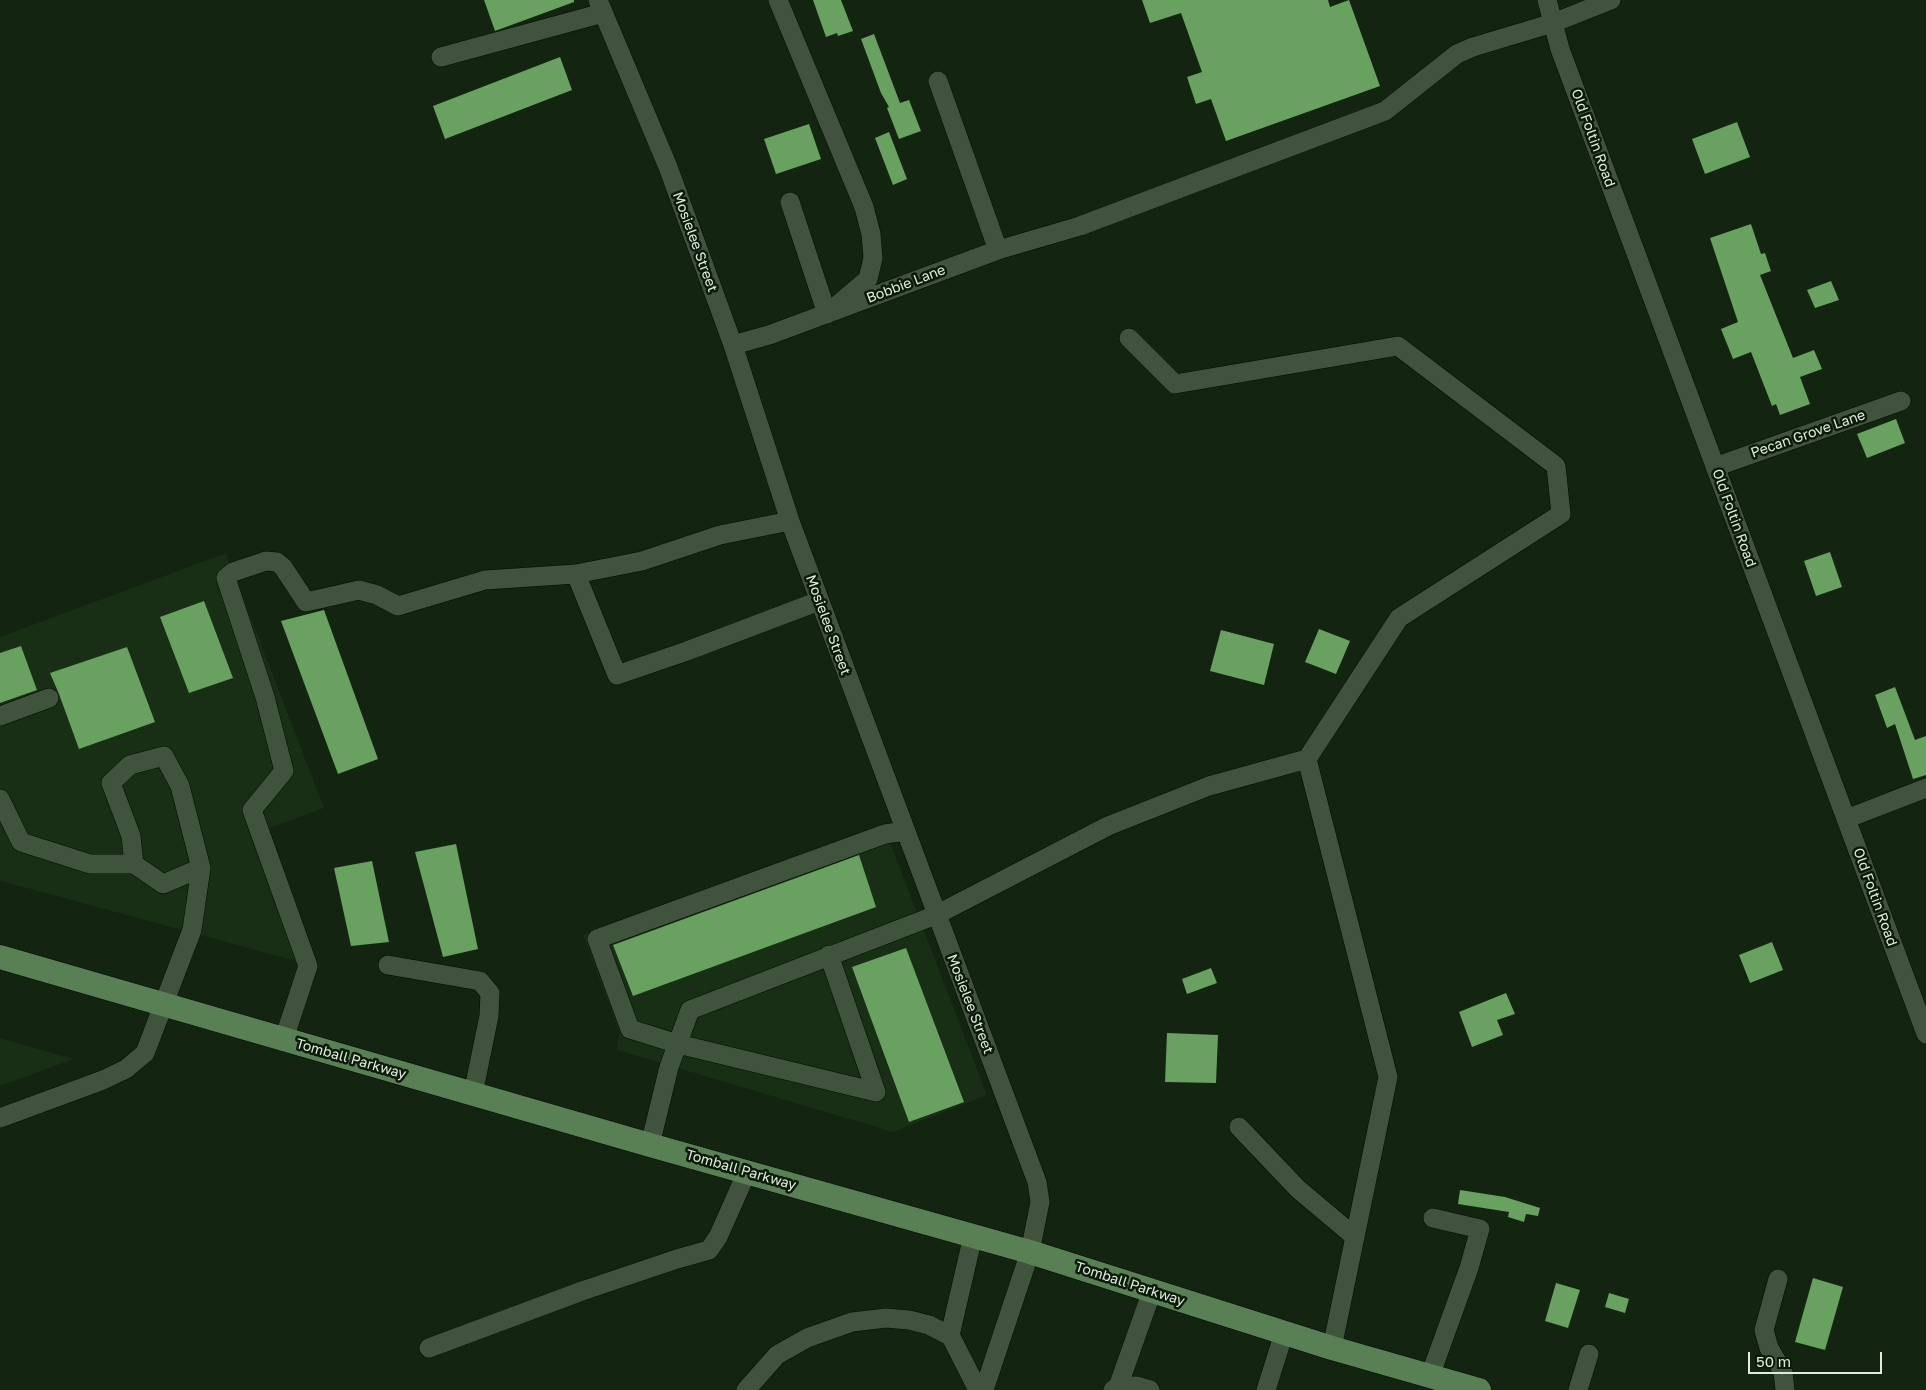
<!DOCTYPE html>
<style>
body{margin:0}
#map{position:relative;width:1926px;height:1390px;overflow:hidden;background:#132411;font-family:"Golos Text",sans-serif}
canvas{display:block}
.scale{position:absolute;left:1748px;top:1352px;width:134px;height:22px;box-sizing:border-box;border:2px solid #e1ecdf;border-top:0;padding-left:6px;font-size:15px;line-height:18px;white-space:nowrap;color:#e1ecdf;-webkit-text-stroke:4px #0a1b08;paint-order:stroke}
</style>
<div id="map">
<canvas width="1926" height="1390"></canvas>
<div class="scale">50 m</div>
</div>
<script>
const g = document.querySelector('canvas').getContext('2d');
g.lineJoin = 'round';
function fill(path, color) { g.fillStyle = color; g.fill(path, 'evenodd'); }
const toPath = rows => new Path2D(rows.map(r => 'M' + r).join(''));
function strokePath(path, color, width, dash) { g.strokeStyle = color; g.lineWidth = width; g.lineCap = dash ? 'butt' : 'round'; g.setLineDash(dash || []); g.stroke(path); }
function label(font, color, halo, rows, align = 'center') {
  g.font = font + ' "Golos Text",sans-serif'; g.lineWidth = 5; g.setLineDash([]); g.textBaseline = 'middle'; g.strokeStyle = halo; g.fillStyle = color; for (const [text, x, y, turn = 0] of rows) {
    g.save(); g.translate(x, y); g.rotate((+turn || 0) * Math.PI / 180); g.textAlign = isNaN(turn) ? turn : align; if (halo) g.strokeText(text, 0, 0); g.fillText(text, 0, 0); g.restore();
  }
}
const built = toPath([
 [226,553,324,808,253,834,296,961,1,881,0,879,0,637],
 [883,824,987,1095,893,1132,617,1050,619,1031,583,935],
 [0,1038,74,1059,0,1086]
]);
const building = toPath([
 [484,0,574,0,574,2,495,31],
 [813,0,841,0,853,31,838,36,837,33,826,37],
 [1142,0,1328,0,1330,7,1349,0,1380,86,1226,141,1211,99,1196,104,1187,77,1202,72,1181,13,1150,23],
 [874,34,900,103,909,100,921,131,899,139,887,108,889,107,881,93,861,39],
 [560,57,572,90,445,139,433,106],
 [1737,122,1750,157,1705,174,1692,139],
 [809,124,821,159,776,174,764,139],
 [889,132,907,179,893,185,875,138],
 [1751,224,1761,254,1765,253,1771,271,1760,275,1793,358,1814,350,1822,369,1800,377,1810,404,1780,415,1776,404,1772,406,1751,352,1733,359,1721,329,1738,322,1710,238],
 [1831,281,1839,300,1815,308,1807,290],
 [1896,419,1905,443,1867,458,1857,434],
 [1830,552,1842,587,1816,596,1804,561],
 [204,601,233,678,189,693,160,617],
 [324,610,378,759,338,774,281,621],
 [1319,629,1350,641,1336,674,1305,662],
 [1221,630,1274,644,1264,685,1210,671],
 [21,646,37,690,0,703,0,653],
 [127,647,155,722,79,749,59,694,50,673],
 [1895,687,1915,740,1926,736,1926,775,1913,779,1895,724,1887,728,1875,695],
 [456,844,478,949,443,957,415,852],
 [859,855,876,907,633,996,613,945],
 [372,861,389,942,351,946,334,868],
 [1772,942,1783,970,1750,983,1739,955],
 [906,948,964,1102,909,1122,852,967],
 [1211,968,1217,983,1187,994,1182,979],
 [1506,993,1515,1014,1497,1020,1503,1035,1472,1047,1459,1012],
 [1167,1033,1218,1035,1216,1083,1165,1082],
 [1460,1190,1505,1197,1540,1208,1538,1216,1526,1214,1524,1222,1508,1217,1509,1212,1458,1204],
 [1813,1278,1843,1287,1825,1350,1795,1342],
 [1556,1283,1580,1290,1568,1328,1545,1321],
 [1609,1293,1629,1299,1625,1313,1605,1307]
]);
const minor = toPath([
 [598,0,668,167,733,345,790,521,1037,1182,1040,1202,1030,1252,984,1390],
 [778,0,864,207,871,234,873,258,868,279,827,314,790,202],
 [1547,0,1560,49,1926,1034],
 [441,57,603,13],
 [938,81,998,250],
 [1129,338,1175,384,1398,346,1556,466,1561,514,1399,618,1307,759,1388,1077,1332,1348],
 [733,345,769,335,998,250,1080,226,1385,111,1457,54,1473,47,1553,23,1611,0],
 [1715,467,1901,401],
 [576,574,617,675,687,651,819,601],
 [0,716,49,698],
 [0,799,21,842,90,864,134,864,131,836,111,783,130,765,164,756,180,786,201,868,192,930,145,1053,126,1069,103,1080,0,1118],
 [1846,819,1926,788],
 [134,864,163,884,201,868],
 [829,955,876,1092,678,1044,630,1029,597,939,885,834,905,831],
 [388,965,480,981,490,993,489,1016,473,1094],
 [284,1039,308,966,252,810,284,771,265,697,226,578,233,572,266,561,277,562,283,567,306,602,359,590,377,595,398,606,485,580,576,574,642,561,720,535,790,521],
 [1239,1127,1298,1189,1355,1237],
 [650,1145,669,1067,690,1010,936,915,1108,826,1209,786,1307,759],
 [973,1236,950,1335,978,1390],
 [1778,1279,1764,1330,1769,1348,1783,1372,1785,1390],
 [429,1348,582,1291,677,1259,709,1250,718,1237,747,1172],
 [1430,1376,1469,1268,1480,1229,1433,1218],
 [1118,1387,1152,1291],
 [746,1390,777,1355,807,1338,852,1322,886,1318,909,1320,929,1325,950,1336],
 [1113,1390,1118,1387,1136,1386,1150,1390],
 [1266,1390,1284,1333],
 [1578,1390,1589,1354]
]);
const major = toPath([
 [0,957,650,1145,1030,1252,1332,1348,1479,1390]
]);
const streetNames = [
 ["Old Foltin Road",1593,138,70],
 ["Mosielee Street",695,242,70],
 ["Bobbie Lane",906,284,-21],
 ["Pecan Grove Lane",1808,434,-19],
 ["Old Foltin Road",1734,518,70],
 ["Mosielee Street",828,625,70],
 ["Old Foltin Road",1875,897,70],
 ["Mosielee Street",970,1004,69],
 ["Tomball Parkway",351,1059,16],
 ["Tomball Parkway",741,1170,16],
 ["Tomball Parkway",1130,1284,18]
];
fill(built, '#182e15');
fill(building, '#68a160');
strokePath(minor, '#010d01', 20);
strokePath(major, '#010d01', 25);
strokePath(minor, '#40533d', 19);
strokePath(major, '#597f54', 24);
label('14px', '#e1ecdf', '#0a1b08', streetNames);
</script>
